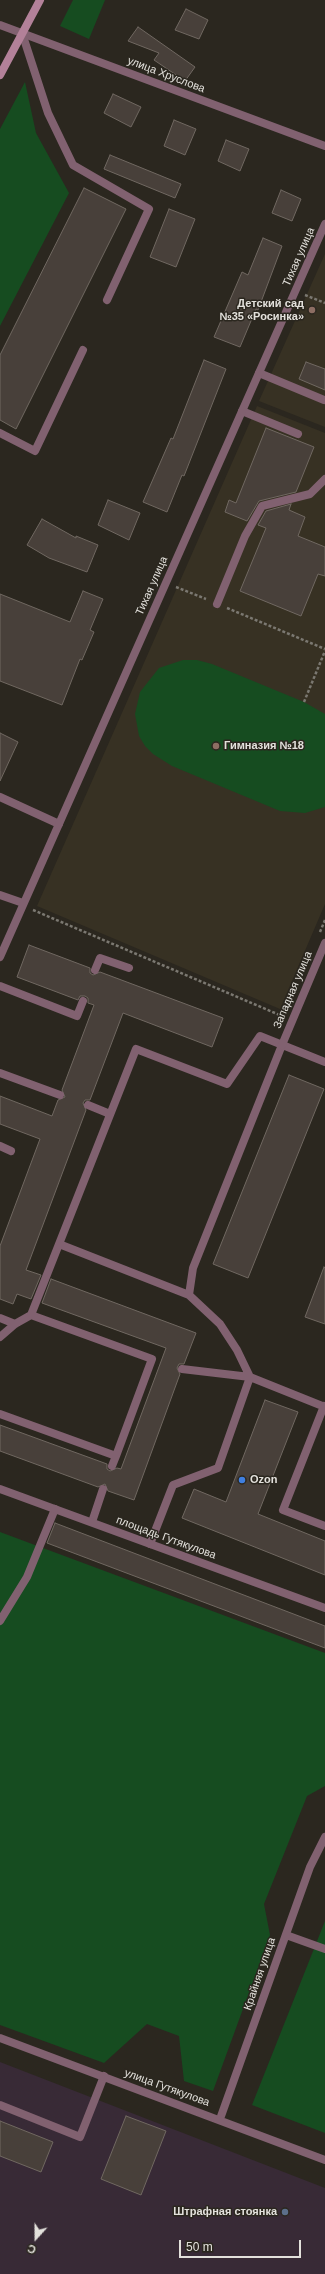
<!DOCTYPE html>
<meta charset="utf-8">
<style>
body{margin:0}
#map{position:relative;width:325px;height:2274px;overflow:hidden;background:#2b271f;font-family:Helvetica,sans-serif}
canvas{display:block}
.north{position:absolute;left:16px;top:2218px;width:40px;height:40px;-webkit-text-stroke:3px #2b271f;paint-order:stroke;rotate:201deg;font-size:11px;font-weight:700;line-height:16px;text-align:center;color:#e3e1dc}
.north::after{content:'';display:block;margin:auto;width:14px;height:18px;background:#e3e1dc;clip-path:polygon(50% 0,100% 100%,50% 72%,0 100%)}
.scale{position:absolute;left:179px;top:2240px;width:122px;height:18px;box-sizing:border-box;border:2px solid #e3e1dc;border-top:0;padding-left:5px;font-size:12px;line-height:14px;white-space:nowrap;color:#e3e1dc;-webkit-text-stroke:3px #2b271f;paint-order:stroke}
</style>
<div id="map">
<canvas width="325" height="2274"></canvas>
<div class="north">С</div>
<div class="scale">50 m</div>
</div>
<script>
const g = document.querySelector('canvas').getContext('2d');
g.lineJoin = 'round';
function fill(path, color) { g.fillStyle = color; g.fill(path, 'evenodd'); }
const toPath = rows => new Path2D(rows.map(r => 'M' + r).join(''));
function strokePath(path, color, width, dash) { g.strokeStyle = color; g.lineWidth = width; g.lineCap = dash ? 'butt' : 'round'; g.setLineDash(dash || []); g.stroke(path); }
function label(font, color, halo, rows, align = 'center') {
  g.font = font + ' Helvetica,sans-serif'; g.lineWidth = 3; g.setLineDash([]); g.textBaseline = 'middle'; g.strokeStyle = halo; g.fillStyle = color; for (const [text, x, y, turn = 0] of rows) {
    g.save(); g.translate(x, y); g.rotate((+turn || 0) * Math.PI / 180); g.textAlign = isNaN(turn) ? turn : align; if (halo) g.strokeText(text, 0, 0); g.fillText(text, 0, 0); g.restore();
  }
}
const built = toPath([
 [325,254,325,427,259,401],
 [257,406,325,433,325,904,280,1009,37,906]
]);
const industrial = toPath([
 [0,2062,325,2188,325,2274,0,2274]
]);
const green = toPath([
 [73,0,105,0,89,39,60,26],
 [25,82,36,133,69,193,0,326,0,129],
 [183,660,197,660,212,664,304,702,325,714,325,807,305,813,280,811,172,766,153,754,145,746,139,736,135,714,140,692,159,668],
 [0,1532,325,1653,325,1786,307,1796,264,1904,270,1935,213,2091,184,2081,179,2036,147,2024,104,2063,0,2025],
 [325,1921,325,2133,252,2105]
]);
const building = toPath([
 [186,9,208,20,199,39,175,30,186,9],
 [138,27,195,67,185,81,154,60,159,53,128,41,138,27],
 [113,94,141,107,131,127,104,113,113,94],
 [174,120,196,129,185,155,164,146,174,120],
 [226,140,249,149,240,171,218,161,226,140],
 [110,155,181,184,175,198,104,169,110,155],
 [84,188,126,209,16,429,0,420,0,355,84,188],
 [281,190,301,199,292,221,272,213,281,190],
 [169,209,195,219,176,267,150,257,169,209],
 [263,238,282,246,258,310,256,309,240,347,214,337,242,272,248,275,263,238],
 [204,360,226,369,184,476,182,475,167,512,143,502,171,438,173,439,204,360],
 [306,362,325,369,325,390,299,379,306,362],
 [266,428,314,447,296,492,259,501,247,521,225,512,229,500,236,503,266,428],
 [108,500,140,513,129,540,98,525,108,500],
 [291,504,289,510,305,517,298,536,325,547,325,576,318,574,301,616,240,591,266,528,258,525,266,511,291,504],
 [42,519,76,538,76,536,98,545,87,572,49,558,27,545,42,519],
 [83,591,103,599,90,630,94,632,82,660,80,659,62,705,0,681,0,594,70,622,83,591],
 [0,733,18,742,0,781,0,733],
 [29,945,90,968,90,973,93,975,100,972,223,1018,212,1047,123,1013,90,1100,85,1100,83,1103,86,1110,26,1270,41,1275,31,1299,17,1294,13,1304,0,1299,0,1246,40,1139,0,1124,0,1096,52,1116,58,1100,65,1097,62,1090,94,1005,88,1003,88,998,85,996,80,996,78,1000,17,977,29,945],
 [289,1075,324,1089,248,1278,213,1264,289,1075],
 [324,1267,325,1268,325,1324,305,1317,324,1267],
 [51,1279,196,1333,184,1364,179,1364,177,1368,180,1374,134,1500,108,1491,105,1484,98,1487,0,1451,0,1425,107,1464,107,1469,110,1471,117,1468,121,1469,166,1348,42,1303,51,1279],
 [265,1400,298,1412,258,1514,325,1541,325,1575,182,1518,194,1489,226,1502,265,1400],
 [55,1523,325,1626,325,1648,47,1543,55,1523],
 [126,2116,166,2131,141,2195,101,2179,126,2116],
 [0,2121,53,2142,41,2172,0,2156,0,2121]
]);
const path = toPath([
 [305,295,325,303],
 [176,587,206,599],
 [227,608,325,649],
 [304,702,325,651],
 [33,910,282,1016],
 [320,932,325,920]
]);
const service = toPath([
 [22,33,48,113,73,165,149,209,107,300],
 [259,373,324,400],
 [242,411,298,434],
 [0,433,35,451,83,350],
 [217,604,245,536,262,506,310,494,325,479],
 [0,797,59,824],
 [0,895,23,903],
 [95,970,100,958,129,968],
 [0,986,77,1016,83,1001],
 [0,1073,60,1095],
 [88,1105,110,1114],
 [0,1146,11,1151],
 [59,1244,189,1295],
 [0,1318,15,1324],
 [0,1337,15,1324,31,1315,136,1049,227,1084,260,1036,325,1062],
 [182,1369,250,1377],
 [250,1377,237,1350,220,1324,189,1295,193,1268,282,1045],
 [324,1406,283,1510,325,1526],
 [0,1414,116,1456,152,1359,31,1315],
 [112,1466,116,1456],
 [92,1522,103,1489],
 [150,1544,173,1485,218,1468,250,1377,325,1407],
 [0,1621,27,1577,55,1509],
 [286,1935,325,1949],
 [0,2105,80,2137,104,2076]
]);
const minor = toPath([
 [0,25,325,146],
 [0,957,325,224],
 [282,1045,325,943]
]);
const tertiary = toPath([
 [0,1489,325,1608],
 [0,2038,325,2160],
 [220,2119,310,1867,325,1837]
]);
const secondary = toPath([
 [0,75,40,0]
]);
const markers = [
 [312,310,4,"#8d6e63"],
 [216,746,4,"#8d6e63"],
 [242,1480,4,"#3f7fe0"],
 [285,2212,4,"#5c6f8a"]
];
const streetNames = [
 ["улица Хруслова",166,75,21],
 ["Тихая улица",299,257,-66],
 ["Тихая улица",152,586,-66],
 ["Западная улица",293,990,-67],
 ["площадь Гутякулова",166,1538,20],
 ["Крайняя улица",260,1974,-71],
 ["улица Гутякулова",167,2088,20]
];
const poiNames = [
 ["Детский сад",304,304],
 ["№35 «Росинка»",304,317],
 ["Гимназия №18",224,746,"left"],
 ["Ozon",250,1480,"left"],
 ["Штрафная стоянка",277,2212]
];
fill(built, '#373123');
fill(industrial, '#382a36');
fill(green, '#164c20');
fill(building, '#48403a');
strokePath(building, '#706861', 1);
strokePath(path, '#7b7871', 2.5, [3, 2]);
strokePath(service, '#816170', 8);
strokePath(minor, '#816170', 8);
strokePath(tertiary, '#816170', 8);
strokePath(secondary, '#b38199', 8);
for (const [x, y, r, color] of markers) { const dot = new Path2D(); dot.arc(x, y, r, 0, 2 * Math.PI); g.fillStyle = color; g.fill(dot); strokePath(dot, '#2b271f', 1.5); }
label('11px', '#e3e1dc', '#2b271f', streetNames);
label('bold 11px', '#e3e1dc', '#2b271f', poiNames, 'right');
</script>
